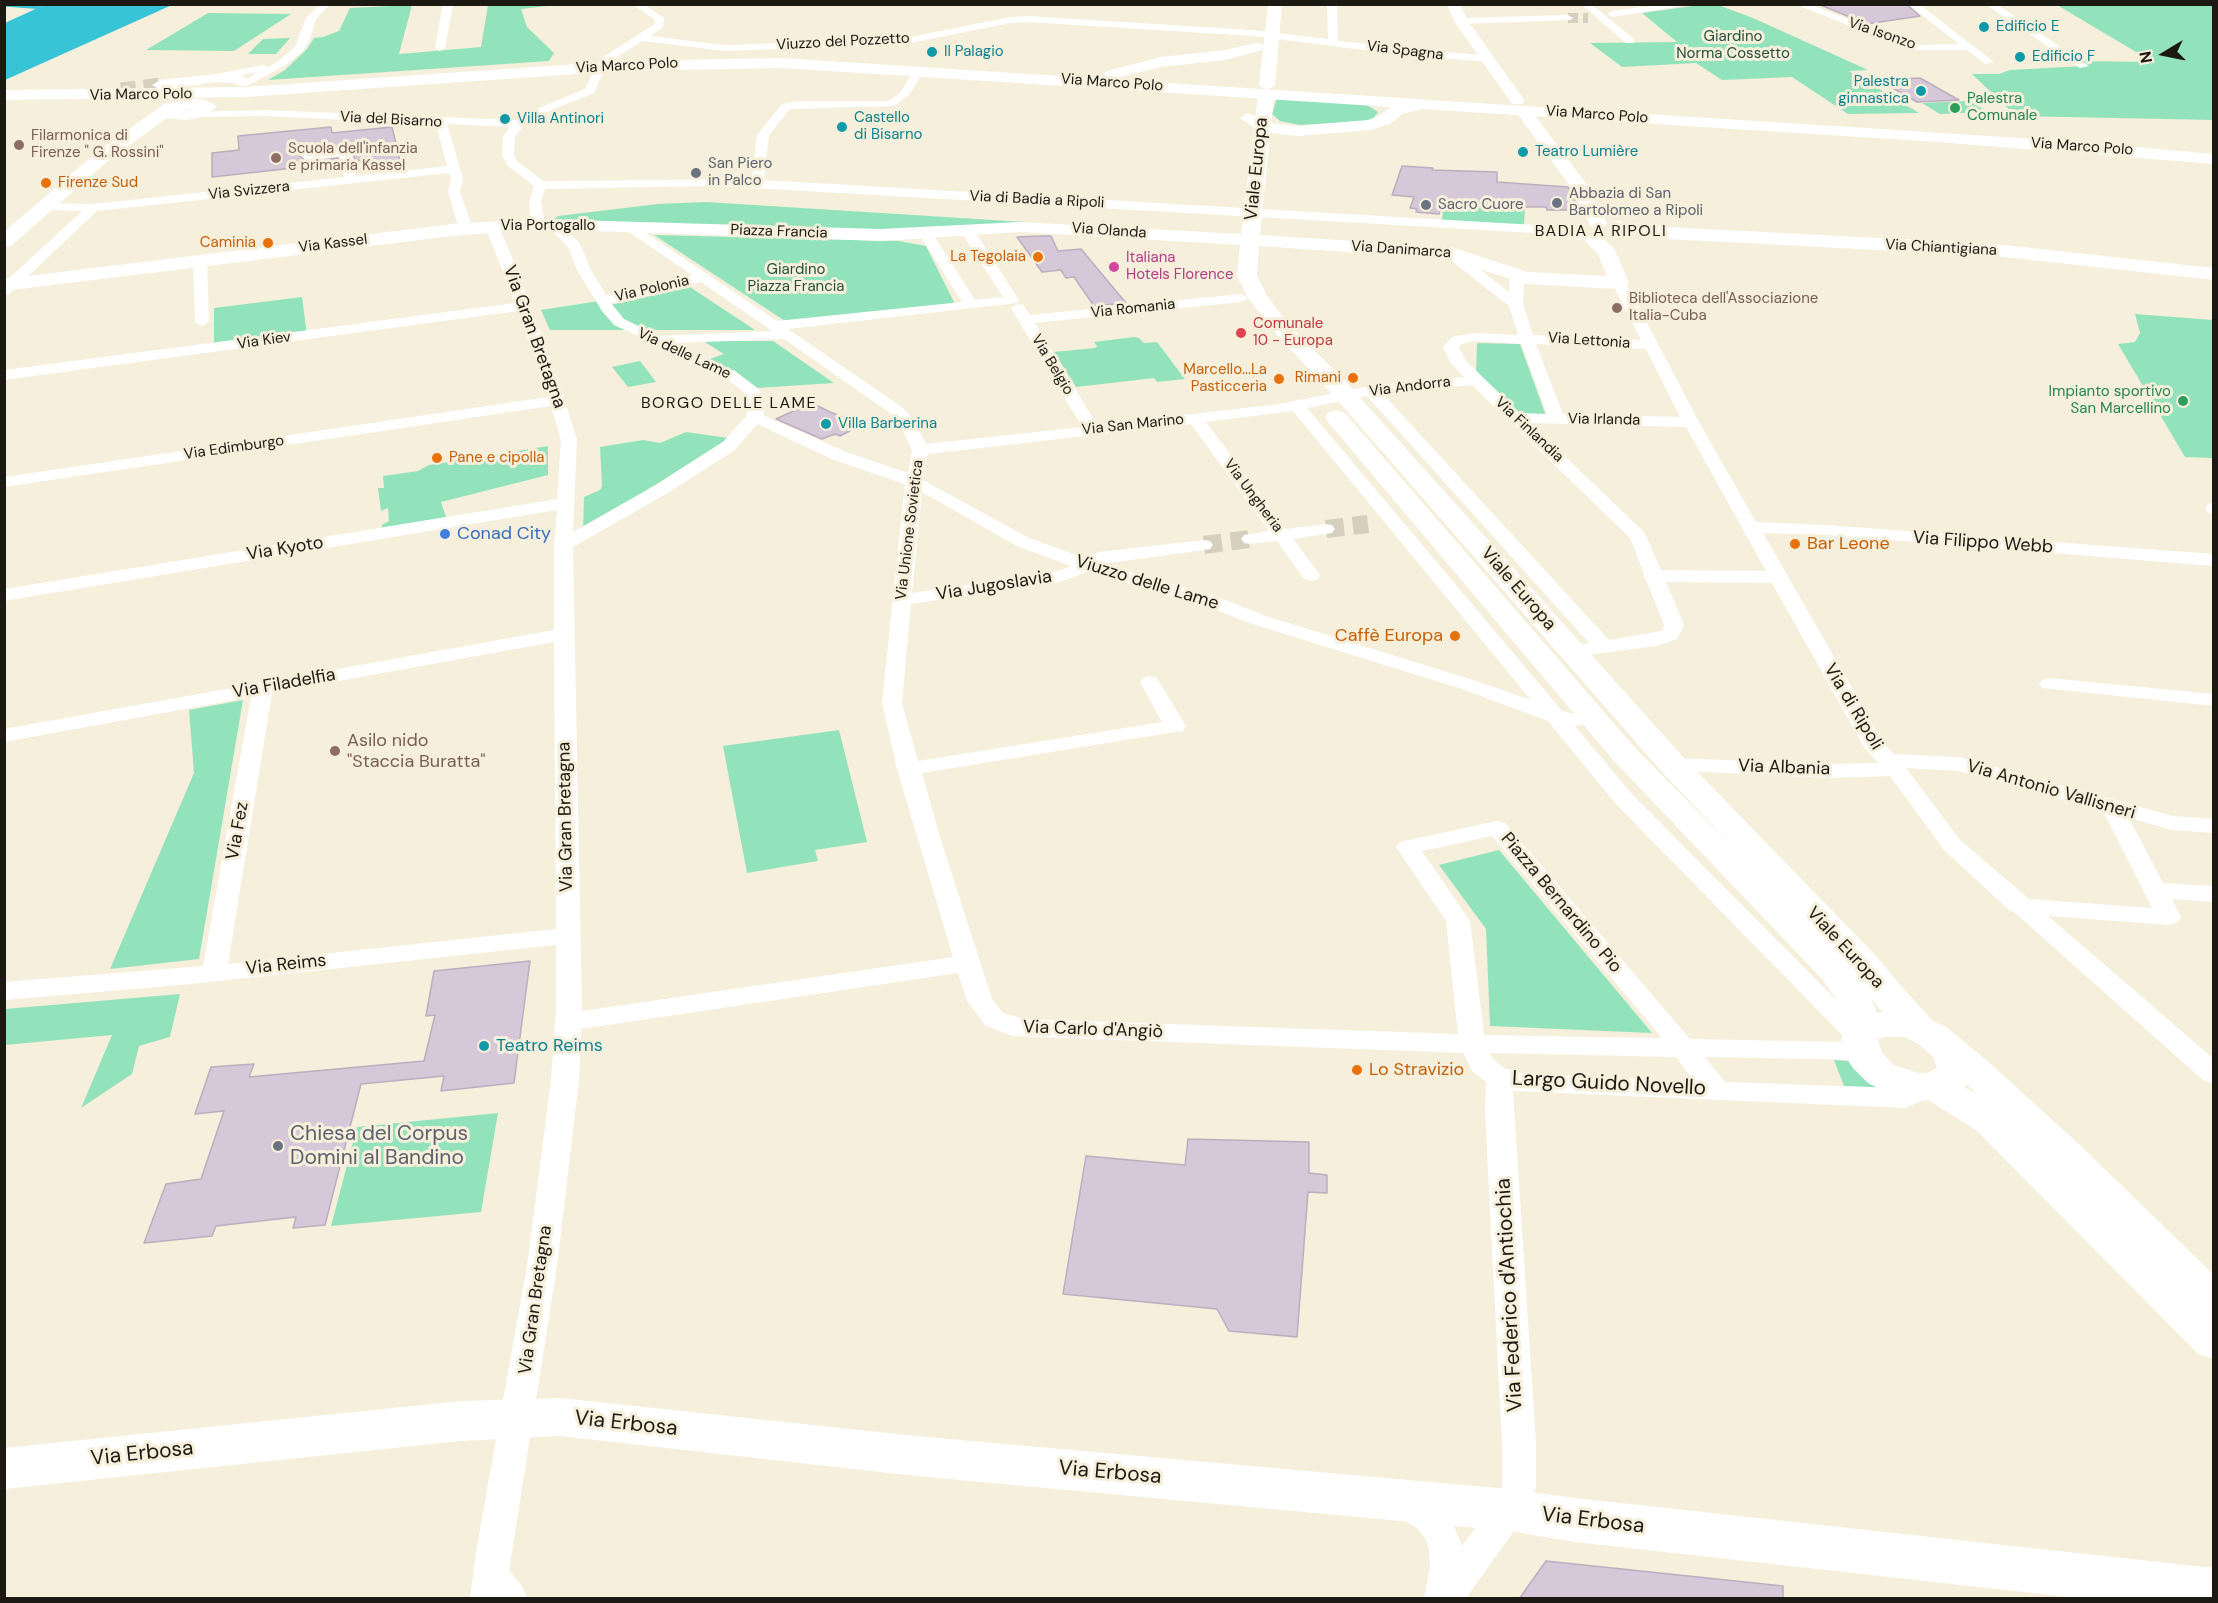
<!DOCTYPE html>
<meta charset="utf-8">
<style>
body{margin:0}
#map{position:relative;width:2218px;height:1603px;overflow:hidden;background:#f6efdb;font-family:"DM Sans",sans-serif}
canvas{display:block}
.frame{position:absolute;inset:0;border:6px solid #1c1912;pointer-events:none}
.north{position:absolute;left:2134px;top:24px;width:60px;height:60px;-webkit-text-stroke:4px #f6efdb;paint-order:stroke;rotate:260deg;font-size:16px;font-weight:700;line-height:24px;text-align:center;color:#1c1912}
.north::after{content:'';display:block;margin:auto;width:21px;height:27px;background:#1c1912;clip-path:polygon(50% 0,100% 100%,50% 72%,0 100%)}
</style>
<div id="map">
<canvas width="2218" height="1603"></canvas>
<div class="frame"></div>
<div class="north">N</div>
</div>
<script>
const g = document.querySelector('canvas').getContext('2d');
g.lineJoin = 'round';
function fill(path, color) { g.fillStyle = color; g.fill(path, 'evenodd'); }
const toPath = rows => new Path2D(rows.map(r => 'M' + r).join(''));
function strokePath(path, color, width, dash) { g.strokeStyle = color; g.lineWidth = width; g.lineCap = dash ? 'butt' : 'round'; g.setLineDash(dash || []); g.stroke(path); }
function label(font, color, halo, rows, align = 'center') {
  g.font = font + ' "DM Sans",sans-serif'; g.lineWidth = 6; g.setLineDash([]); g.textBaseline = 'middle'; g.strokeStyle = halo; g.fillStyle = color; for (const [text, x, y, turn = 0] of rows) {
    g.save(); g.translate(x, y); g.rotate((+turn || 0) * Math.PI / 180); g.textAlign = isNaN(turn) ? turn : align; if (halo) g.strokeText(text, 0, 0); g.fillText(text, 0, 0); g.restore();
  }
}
const green = toPath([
 [2210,4,2213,7,2213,120,2016,116,1972,74,1999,74,2010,70,2083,66,2076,61,2153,62,2057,5],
 [412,5,399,54,481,47,488,5,556,5,521,9,527,27,554,53,549,61,268,80,285,70,307,49,314,38,323,37,339,31,350,8],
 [1699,5,1718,5,1753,18,1868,70,1849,71,1919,113,1848,114,1792,77,1722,80,1696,63,1622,67,1590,43,1677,42,1642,13],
 [208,13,291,14,234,51,146,50],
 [290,38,276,54,248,54,263,39],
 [1277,98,1367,105,1378,112,1373,119,1366,121,1300,125,1280,121,1272,114],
 [1969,101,1988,112,1940,114,1922,103],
 [706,202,1025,222,896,231,553,220,558,216,658,204],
 [1444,202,1525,207,1524,225,1442,220],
 [654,235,899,241,926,246,955,304,785,321],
 [690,287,755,330,550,330,541,310,599,301,601,305,615,304],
 [302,297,307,335,214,347,214,308],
 [2135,314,2213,320,2213,458,2185,457,2118,344,2135,342,2140,333],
 [1134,337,1139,338,1144,343,1157,342,1185,379,1157,382,1154,378,1076,387,1054,352,1095,348,1097,346,1094,342],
 [703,341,773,341,834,383,757,388,710,359,724,354],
 [1477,343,1520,344,1546,416,1520,415,1476,374],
 [640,361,656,382,628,387,612,367],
 [686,432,729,438,583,531,584,497,600,490,602,486,600,447,643,440,660,443],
 [548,446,548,475,441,502,446,517,382,528,382,525,389,521,388,508,381,511,378,488,384,488,383,476,418,471,429,465],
 [243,700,199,959,110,969,194,773,189,710],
 [839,730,867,842,815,850,818,861,747,873,723,746],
 [1499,850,1647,1027,1652,1033,1490,1026,1486,929,1439,865],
 [180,994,170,1037,139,1046,132,1074,81,1108,112,1035,5,1045,5,1009],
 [1834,1060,1848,1061,1853,1068,1892,1093,1846,1091],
 [498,1113,481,1212,331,1226,357,1127]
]);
const water = toPath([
 [44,5,44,4,172,5,5,80,5,23]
]);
const stream = toPath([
 [4,5,44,8]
]);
const building = toPath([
 [1818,4,1906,4,1920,16,1867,24,1818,4],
 [1920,78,1927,82,1959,100,1917,102,1879,80,1920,78],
 [331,127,332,133,392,127,400,161,365,165,364,160,355,161,353,152,345,146,307,150,299,155,307,162,338,158,339,163,212,177,212,153,239,150,238,136,331,127],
 [1402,166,1433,168,1432,170,1497,172,1497,182,1568,187,1580,210,1547,210,1546,207,1523,207,1523,204,1443,201,1439,214,1416,212,1417,209,1410,208,1414,197,1392,195,1402,166],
 [1042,236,1051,236,1058,251,1081,249,1126,303,1094,306,1074,277,1066,278,1061,270,1042,272,1017,237,1042,236],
 [816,405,830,412,863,424,840,436,835,434,822,439,776,419,800,408,816,405],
 [530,961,514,1083,441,1091,444,1076,361,1084,325,1225,293,1228,296,1217,216,1226,212,1236,144,1243,166,1184,201,1179,224,1111,195,1114,211,1067,254,1064,249,1077,424,1061,435,1015,426,1016,434,971,530,961],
 [1188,1139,1309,1142,1309,1173,1327,1175,1327,1193,1308,1192,1297,1337,1229,1331,1217,1309,1063,1294,1086,1156,1185,1165,1188,1139],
 [1546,1561,1783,1586,1783,1599,1519,1599,1546,1561]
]);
const streetTunnelFar1 = toPath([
 [1568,18,1588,18]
]);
const streetTunnel = toPath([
 [1326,529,1368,524],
 [1204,545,1250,539]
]);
const secondaryTunnel = toPath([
 [121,90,160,85]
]);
const street = toPath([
 [320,4,330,4,316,19,310,39,303,51,286,65,247,86,242,83,243,81,258,72,210,81,205,78,210,75,264,65,268,67,278,61,295,47,306,18,320,4],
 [443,4,453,4,445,48,440,51,435,48,443,4],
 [632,4,643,4,664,18,663,27,650,36,725,45,900,39,1010,17,1027,16,1252,30,1328,39,1327,4,1337,4,1338,41,1489,56,1494,59,1489,62,1404,55,1252,36,1027,22,1010,23,900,45,725,51,642,41,608,63,600,63,600,59,655,24,654,19,632,4],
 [1581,4,1591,4,1634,39,1634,43,1626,43,1581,4],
 [1665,4,1695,4,1612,17,1607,14,1612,11,1665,4],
 [1795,4,1809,4,1915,45,1959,44,1908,4,1919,4,1994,62,1985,64,1967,50,1910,50,1795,4],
 [1985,4,1996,4,2089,66,2080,68,1985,4],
 [1568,15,1573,18,1571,20,1461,24,1456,21,1461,18,1568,15],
 [600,65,605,68,594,93,539,115,523,126,515,136,514,155,517,161,543,181,752,179,757,135,782,104,797,101,888,101,900,93,913,72,917,71,922,74,909,95,894,106,790,109,769,135,764,180,1535,225,1580,232,1587,236,1580,240,1535,233,718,186,545,189,541,202,545,224,538,228,531,224,529,202,534,186,508,166,502,155,503,136,510,127,447,124,463,178,460,192,473,229,471,232,466,233,459,229,448,192,451,178,449,173,97,211,9,294,4,295,4,283,82,211,45,210,41,209,39,206,41,203,93,204,344,177,340,156,307,160,301,156,307,152,345,148,351,152,356,176,447,166,436,124,263,116,195,117,191,116,191,112,263,110,517,120,531,111,585,89,595,68,600,65],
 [552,220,557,221,579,242,591,270,606,295,638,290,692,275,626,230,624,227,631,223,777,321,962,302,919,234,926,230,931,231,975,300,1003,297,960,230,962,227,972,227,1019,300,1017,303,788,329,902,407,914,420,926,444,1082,427,1011,308,1018,304,1023,305,1030,315,1241,294,1248,298,1241,302,1035,323,1097,425,1279,404,1371,386,1464,377,1450,362,1443,347,1452,337,1474,333,1518,335,1509,306,1453,262,1448,253,1450,250,1460,250,1464,257,1509,292,1510,276,1512,273,1522,273,1524,276,1523,304,1533,335,1641,340,1612,283,1619,279,1626,283,1699,422,1756,522,1827,525,2214,554,2214,566,1827,535,1763,533,1884,744,1894,754,1959,757,2173,816,2214,819,2214,833,2172,830,2129,818,2163,883,2214,886,2214,902,2172,899,2181,917,2178,922,2169,925,2048,916,2214,1059,2214,1083,2204,1081,2014,912,2010,911,1944,850,1890,776,1829,778,1665,770,1662,765,1665,760,1673,758,1829,764,1878,763,1864,747,1772,583,1666,582,1684,625,1677,639,1657,646,1572,657,1565,655,1562,651,1565,647,1589,643,1367,396,1307,408,1562,711,1573,714,1593,711,1600,713,1604,717,1600,721,1575,726,1631,793,1873,1037,1868,1044,1874,1051,1870,1058,1861,1060,1705,1057,1725,1082,1901,1088,1927,1077,1937,1080,1941,1087,1937,1094,1905,1108,1513,1091,1536,1444,1536,1487,1521,1521,1466,1598,1424,1598,1430,1567,1429,1549,1425,1538,1417,1528,1397,1517,1392,1506,1397,1495,1409,1491,1441,1506,1451,1519,1462,1546,1496,1500,1502,1487,1502,1444,1485,1112,1486,1082,1473,1072,1463,1053,1012,1036,985,1025,967,1001,958,973,581,1029,579,1080,557,1266,509,1571,522,1586,527,1598,470,1598,477,1546,527,1266,551,1080,556,1008,556,945,181,985,4,1000,4,982,203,966,251,697,4,742,4,729,554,630,554,545,557,510,4,601,4,589,557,499,561,440,551,406,4,487,4,477,548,397,518,311,4,380,4,370,515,303,485,226,492,222,497,223,511,254,562,391,577,440,573,532,659,483,723,442,746,416,749,405,747,395,725,377,687,363,673,352,614,325,602,311,577,270,568,247,545,224,552,220],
 [701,282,772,331,659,336,624,319,611,303,639,298,701,282],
 [784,339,890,413,899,422,912,450,908,473,846,452,763,415,765,405,760,390,735,371,697,357,676,343,784,339],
 [1474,341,1521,344,1547,414,1520,413,1465,360,1459,347,1462,344,1474,341],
 [1536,344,1646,349,1680,417,1563,414,1536,344],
 [1472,385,1630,538,1644,574,1643,576,1646,580,1664,625,1662,631,1609,640,1383,394,1472,385],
 [1293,411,1531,700,1473,680,1266,616,1218,597,1102,564,1204,550,1210,549,1213,545,1210,541,1204,540,1099,552,1085,558,1029,538,923,480,928,454,1191,424,1269,531,1244,535,1241,539,1244,543,1250,544,1277,541,1304,579,1311,581,1318,579,1320,575,1293,539,1326,534,1332,533,1335,529,1332,525,1326,524,1286,529,1206,422,1293,411],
 [1530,423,1686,427,1766,571,1661,570,1644,532,1530,423],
 [757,424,834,460,905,484,882,703,897,769,953,957,582,1011,573,547,671,491,735,450,757,424],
 [922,492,1017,546,1071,566,1058,571,912,593,922,492],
 [1088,572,1204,605,1252,624,1459,688,1548,721,1615,803,1849,1042,1690,1039,1505,823,1497,821,1400,842,1396,847,1446,921,1458,1034,1024,1019,1003,1013,992,999,939,834,922,773,1175,732,1183,731,1186,726,1157,678,1150,676,1143,678,1140,682,1162,722,918,761,902,703,911,604,1060,582,1088,572],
 [554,642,556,929,228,964,272,693,554,642],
 [1906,768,1958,771,2103,811,2152,908,2029,899,1960,840,1906,768],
 [1492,836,1657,1032,1661,1038,1484,1035,1470,921,1422,851,1492,836],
 [1490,1053,1676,1057,1694,1081,1520,1073,1504,1068,1493,1059,1490,1053],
 [200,256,207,260,209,322,202,326,195,322,193,260,200,256],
 [2214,503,2214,514,2208,513,2205,508,2208,504,2214,503],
 [2049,678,2214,694,2214,706,2042,688,2039,684,2042,680,2049,678]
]);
const secondary = toPath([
 [1268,4,1282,4,1275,85,1267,90,1259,85,1268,4],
 [1447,4,1460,4,1468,21,1525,101,1522,104,1512,104,1454,21,1447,4],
 [216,74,243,76,250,83,243,87,234,83,216,82,160,90,152,85,160,80,216,74],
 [1266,91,1274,96,1260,235,1451,247,1528,272,1607,276,1598,254,1584,240,1586,236,1600,236,1614,248,1629,283,1626,287,1619,289,1526,284,1449,259,1259,246,1257,276,1267,296,1291,327,1347,383,1684,758,1878,958,1902,987,1933,1021,1945,1026,1991,1064,2082,1147,2214,1275,2214,1359,2198,1354,1976,1130,1928,1100,1919,1101,1884,1091,1868,1083,1853,1068,1841,1044,1842,1037,1846,1029,1836,999,1822,979,1615,762,1328,422,1325,417,1328,412,1336,410,1344,412,1637,750,1740,854,1662,772,1331,393,1277,335,1248,298,1237,276,1240,245,1020,232,881,241,538,229,452,236,4,291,4,279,452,224,538,219,881,229,1020,222,1241,234,1258,96,1266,91],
 [1871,998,1876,1005,1883,1012,1877,1013,1871,998],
 [1884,1037,1904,1037,1919,1044,1933,1057,1937,1068,1927,1073,1919,1073,1894,1065,1882,1053,1879,1044,1878,1039,1884,1037],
 [1967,1085,1977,1094,1964,1087,1967,1085],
 [185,99,202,99,214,104,217,107,201,117,187,120,167,118,109,160,11,246,4,247,4,232,97,152,164,104,185,99],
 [185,109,195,109,176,110,185,109],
 [1524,107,1530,109,1587,185,1607,223,1604,227,1598,228,1592,227,1589,223,1570,186,1516,112,1524,107],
 [1618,221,1667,227,1995,244,2214,268,2214,280,1995,256,1667,239,1612,230,1609,226,1612,222,1618,221],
 [560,1398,916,1436,1509,1489,1575,1498,2214,1568,2214,1598,2077,1598,1575,1542,1509,1531,916,1476,560,1436,461,1441,4,1489,4,1448,461,1401,560,1398]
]);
const highway = toPath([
 [1257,43,1262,44,1264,47,1262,50,1225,60,1161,67,1112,79,1104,74,1107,71,1161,57,1225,50,1257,43],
 [782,58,2081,142,2214,154,2214,164,1938,142,1422,109,1402,114,1390,124,1370,130,1298,136,1261,132,1240,118,1248,113,1271,123,1298,126,1368,120,1378,116,1391,107,782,68,621,71,245,97,4,100,4,90,245,87,621,61,782,58]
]);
const markers = [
 [1984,27,6,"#0f9aa8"],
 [932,52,6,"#0f9aa8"],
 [2020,57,6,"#0f9aa8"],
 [1921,91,6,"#0f9aa8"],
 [1955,108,6,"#2e9e5b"],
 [505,119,6,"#0f9aa8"],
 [842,127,6,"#0f9aa8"],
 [19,145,6,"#8d6e63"],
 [1523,152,6,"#0f9aa8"],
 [276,158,6,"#8d6e63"],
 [696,173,6,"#6b7280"],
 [46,183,6,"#e8710a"],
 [1557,203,6,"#6b7280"],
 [1426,205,6,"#6b7280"],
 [268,243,6,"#e8710a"],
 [1038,257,6,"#e8710a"],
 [1114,267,6,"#d1479c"],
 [1617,308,6,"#8d6e63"],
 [1241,333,6,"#e0444e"],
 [1353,378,6,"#e8710a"],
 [1279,379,6,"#e8710a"],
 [2183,401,6,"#2e9e5b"],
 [826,424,6,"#0f9aa8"],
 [437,458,6,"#e8710a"],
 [445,534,6,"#3f7fe0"],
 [1795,544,6,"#e8710a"],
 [1455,636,6,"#e8710a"],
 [335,751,6,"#8d6e63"],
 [484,1046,6,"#0f9aa8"],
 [1357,1070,6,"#e8710a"],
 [278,1146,6,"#6b7280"]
];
const farCulturenames = [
 ["Edificio E",1996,27],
 ["Il Palagio",944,52],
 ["Edificio F",2032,57],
 ["Palestra",1909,82,"right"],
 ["ginnastica",1909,99,"right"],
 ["Castello",854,118],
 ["di Bisarno",854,135],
 ["Villa Antinori",517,119],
 ["Teatro Lumière",1535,152],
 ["Villa Barberina",838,424]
];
const farStreetnames = [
 ["Via Isonzo",1882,34,19],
 ["Viuzzo del Pozzetto",843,42,-3],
 ["Via Spagna",1405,51,7],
 ["Via Marco Polo",627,66,-3],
 ["Via Marco Polo",1112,83,4],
 ["Via Marco Polo",141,95,-1],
 ["Via Marco Polo",1597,115,4],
 ["Via del Bisarno",391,120,3],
 ["Via Marco Polo",2082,147,4],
 ["Via Svizzera",249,191,-6],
 ["Via di Badia a Ripoli",1037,200,3],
 ["Via Portogallo",548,226],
 ["Via Olanda",1109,231,4],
 ["Piazza Francia",779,232,2],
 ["Via Kassel",333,244,-7],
 ["Via Chiantigiana",1941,248,3],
 ["Via Danimarca",1401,250,4],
 ["Via Polonia",652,289,-13],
 ["Via Romania",1133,309,-6],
 ["Via Kiev",264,341,-8],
 ["Via Lettonia",1589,341,4],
 ["Via delle Lame",684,354,25],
 ["Via Belgio",1052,365,59],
 ["Via Andorra",1410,387,-7],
 ["Via Irlanda",1604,420,1],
 ["Via San Marino",1133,425,-6],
 ["Via Finlandia",1529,430,43],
 ["Via Edimburgo",234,448,-8],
 ["Via Ungheria",1253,496,53],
 ["Via Unione Sovietica",910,530,-83]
];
const farParknames = [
 ["Giardino",1733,37],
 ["Norma Cossetto",1733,54],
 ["Giardino",796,270],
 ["Piazza Francia",796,287]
];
const farLeisurenames = [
 ["Palestra",1967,99],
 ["Comunale",1967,116],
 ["Impianto sportivo",2171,392,"right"],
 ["San Marcellino",2171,409,"right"]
];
const farEducationnames = [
 ["Filarmonica di",31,136],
 ["Firenze \" G. Rossini\"",31,153],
 ["Scuola dell'infanzia",288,149],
 ["e primaria Kassel",288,166],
 ["Biblioteca dell'Associazione",1629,299],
 ["Italia-Cuba",1629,316]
];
const farWorshipnames = [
 ["San Piero",708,164],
 ["in Palco",708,181],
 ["Abbazia di San",1569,194],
 ["Bartolomeo a Ripoli",1569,211],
 ["Sacro Cuore",1438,205]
];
const farFoodnames = [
 ["Firenze Sud",58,183,"left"],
 ["Caminia",256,243],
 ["La Tegolaia",1026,257],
 ["Marcello...La",1267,370],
 ["Pasticceria",1267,387],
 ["Rimani",1341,378],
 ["Pane e cipolla",449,458,"left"]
];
const farHotelnames = [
 ["Italiana",1126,258],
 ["Hotels Florence",1126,275]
];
const farHealthnames = [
 ["Comunale",1253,324],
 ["10 - Europa",1253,341]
];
const farNeighbourhoodnames = [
 ["BADIA A RIPOLI",1601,232],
 ["BORGO DELLE LAME",729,404]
];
const streetNames = [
 ["Viale Europa",1257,169,-84],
 ["Via Gran Bretagna",534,337,70],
 ["Via Filippo Webb",1983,543,4],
 ["Via Kyoto",285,549,-9],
 ["Viuzzo delle Lame",1147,583,17],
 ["Via Jugoslavia",994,586,-9],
 ["Viale Europa",1518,589,49],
 ["Via Filadelfia",284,684,-10],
 ["Via di Ripoli",1853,707,59],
 ["Via Albania",1784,768,2],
 ["Via Antonio Vallisneri",2051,790,16],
 ["Via Gran Bretagna",566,817,-91],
 ["Via Fez",238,831,-80],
 ["Piazza Bernardino Pio",1561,903,50],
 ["Viale Europa",1845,948,47],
 ["Via Reims",286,965,-6],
 ["Via Carlo d'Angiò",1093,1030,2],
 ["Via Gran Bretagna",536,1300,-82]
];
const shopNames = [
 ["Conad City",457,534]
];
const foodNames = [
 ["Bar Leone",1807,544],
 ["Caffè Europa",1443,636,"right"],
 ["Lo Stravizio",1369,1070]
];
const educationNames = [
 ["Asilo nido",347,741],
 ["\"Staccia Buratta\"",347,762]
];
const cultureNames = [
 ["Teatro Reims",496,1046]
];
const nearStreetnames = [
 ["Largo Guido Novello",1609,1084,3],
 ["Via Federico d'Antiochia",1510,1295,-93],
 ["Via Erbosa",626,1424,6],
 ["Via Erbosa",142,1454,-6],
 ["Via Erbosa",1110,1473,5],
 ["Via Erbosa",1593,1521,7]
];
const nearWorshipnames = [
 ["Chiesa del Corpus",290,1134],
 ["Domini al Bandino",290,1158]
];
fill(green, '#92e3bc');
fill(water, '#37c4d6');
strokePath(stream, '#37c4d6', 3);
fill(building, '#d6c8d8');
strokePath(building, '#bcaebe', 1.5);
strokePath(streetTunnelFar1, '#d5cfbd', 10, [10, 5]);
strokePath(streetTunnel, '#d5cfbd', 18, [18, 9]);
strokePath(secondaryTunnel, '#d5cfbd', 15, [15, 8]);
fill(street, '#fff');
fill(secondary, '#fff');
fill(highway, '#fff');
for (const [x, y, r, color] of markers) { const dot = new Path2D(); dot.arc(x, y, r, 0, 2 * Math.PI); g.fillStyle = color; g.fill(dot); strokePath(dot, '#f6efdb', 2); }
label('15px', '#0d838f', '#f6efdb', farCulturenames, 'left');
label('15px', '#1c1912', '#f6efdb', farStreetnames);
label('15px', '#244f3c', '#f6efdb', farParknames);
label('15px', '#27864d', '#f6efdb', farLeisurenames, 'left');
label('15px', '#785e54', '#f6efdb', farEducationnames, 'left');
label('15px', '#5b616d', '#f6efdb', farWorshipnames, 'left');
label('15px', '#c56008', '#f6efdb', farFoodnames, 'right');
label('15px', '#b23c85', '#f6efdb', farHotelnames, 'left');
label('15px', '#be3a42', '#f6efdb', farHealthnames, 'left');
g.letterSpacing = '1.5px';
label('16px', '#1c1912', '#f6efdb', farNeighbourhoodnames);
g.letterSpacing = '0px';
label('18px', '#1c1912', '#f6efdb', streetNames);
label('18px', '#366cbe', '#f6efdb', shopNames, 'left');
label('18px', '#c56008', '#f6efdb', foodNames, 'left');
label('18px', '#785e54', '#f6efdb', educationNames, 'left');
label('18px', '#0d838f', '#f6efdb', cultureNames, 'left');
label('21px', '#1c1912', '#f6efdb', nearStreetnames);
label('21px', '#5b616d', '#f6efdb', nearWorshipnames, 'left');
</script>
